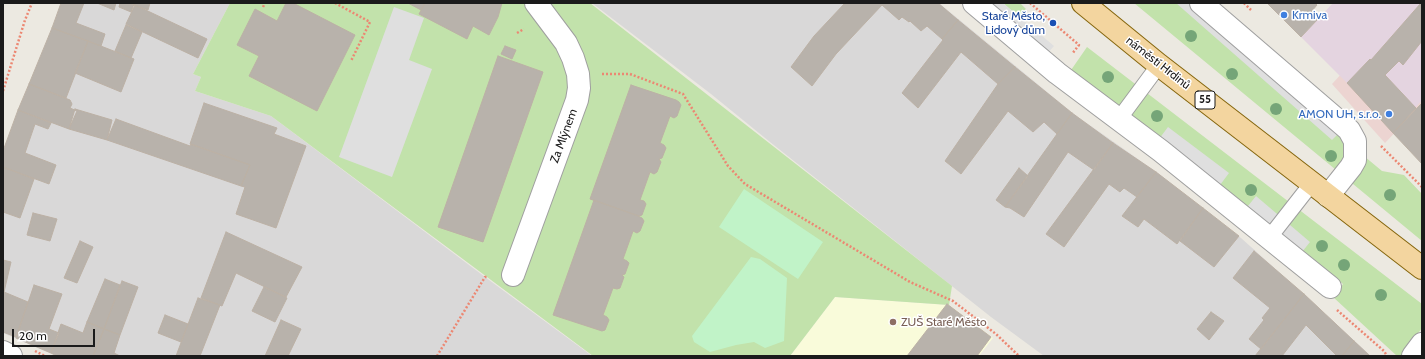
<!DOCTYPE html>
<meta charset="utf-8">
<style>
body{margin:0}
#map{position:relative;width:1425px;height:359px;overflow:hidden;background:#ece9e1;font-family:Cabin,sans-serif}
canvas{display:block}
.frame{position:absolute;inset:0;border:4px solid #1b1b1b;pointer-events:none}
.scale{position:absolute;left:12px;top:329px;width:83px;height:18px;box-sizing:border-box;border:2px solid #1b1b1b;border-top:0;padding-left:5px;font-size:12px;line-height:14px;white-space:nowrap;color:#1b1b1b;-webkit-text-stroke:3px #fff;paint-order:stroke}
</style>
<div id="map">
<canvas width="1425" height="359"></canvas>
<div class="frame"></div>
<div class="scale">20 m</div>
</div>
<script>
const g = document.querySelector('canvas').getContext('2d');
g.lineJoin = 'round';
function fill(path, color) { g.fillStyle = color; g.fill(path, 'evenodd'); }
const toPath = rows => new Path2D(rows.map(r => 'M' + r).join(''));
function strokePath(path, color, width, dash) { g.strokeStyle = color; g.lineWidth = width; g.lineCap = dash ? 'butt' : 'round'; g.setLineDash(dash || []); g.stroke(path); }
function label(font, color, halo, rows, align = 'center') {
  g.font = font + ' Cabin,sans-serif'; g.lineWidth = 3; g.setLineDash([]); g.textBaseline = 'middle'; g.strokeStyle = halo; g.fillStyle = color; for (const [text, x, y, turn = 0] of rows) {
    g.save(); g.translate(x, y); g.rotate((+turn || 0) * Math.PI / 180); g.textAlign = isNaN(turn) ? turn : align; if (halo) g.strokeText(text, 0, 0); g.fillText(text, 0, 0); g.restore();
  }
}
const residential = toPath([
 [63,3,230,3,193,74,201,77,195,91,271,116,485,277,592,356,56,356,3,333,3,157],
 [592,3,939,3,1074,114,1158,173,1241,238,1306,296,1371,356,1044,356,991,317,770,142,711,94]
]);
const commercial = toPath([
 [1392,19,1422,49,1422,104,1385,143,1332,84]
]);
const industrial = toPath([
 [1333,3,1422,3,1422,100,1393,133,1353,89,1301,37]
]);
const education = toPath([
 [835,297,949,305,993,338,979,356,790,356]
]);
const grass = toPath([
 [230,3,590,3,952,286,949,305,835,297,790,356,593,356,271,116,195,91,201,77,193,74],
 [1003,3,1020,3,1026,9,1019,17],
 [1134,3,1180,3,1382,171,1404,175,1422,194,1422,241],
 [1087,47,1422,304,1422,328,1401,356,1397,356,1333,297,1343,284,1220,185,1069,73]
]);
const park = toPath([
 [744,189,823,242,798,279,719,227],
 [751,257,760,259,787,278,784,341,765,348,754,342,736,345,710,352,694,342,692,336]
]);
const parking = toPath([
 [985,3,1003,3,1054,46,1046,55],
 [1176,3,1193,3,1340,132,1332,140],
 [394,7,424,18,409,60,432,69,392,177,339,157],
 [1168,127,1229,173,1220,185,1159,139],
 [1256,196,1310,242,1302,252,1248,206]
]);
const building = toPath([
 [61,3,84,3,76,23,105,34,101,46,52,28,61,3],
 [97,3,116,3,114,10,97,3],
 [120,3,130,3,134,4,131,12,119,7,120,3],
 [129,3,150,3,148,10,129,3],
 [286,3,293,3,355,35,317,111,249,76,259,56,237,45,255,9,277,21,286,3],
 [408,3,425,3,421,10,408,3],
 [425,3,502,3,498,17,489,35,473,26,467,39,419,14,425,3],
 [845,3,938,3,958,20,942,39,927,26,921,31,910,21,909,22,902,17,899,20,882,5,836,54,812,86,791,67,814,36,845,3],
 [1267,3,1315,3,1317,5,1311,12,1318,19,1301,37,1267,3],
 [1421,3,1422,41,1403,65,1399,61,1385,75,1416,108,1393,133,1347,83,1370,59,1371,60,1421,3],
 [135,5,207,39,198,58,126,24,135,5],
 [958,20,1015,67,998,84,961,52,918,108,902,93,943,40,942,39,958,20],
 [126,25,142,32,131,58,115,51,126,25],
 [52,28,88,41,66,98,29,84,52,28],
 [88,41,134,59,121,92,75,73,88,41],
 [505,46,516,50,512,59,501,54,505,46],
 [498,56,543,72,483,242,438,227,498,56],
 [1015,67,1072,113,1057,134,1044,122,1033,132,1008,111,961,174,945,161,998,84,1015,67],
 [29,84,70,100,72,104,70,108,77,111,69,129,18,110,29,84],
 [631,85,676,100,679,102,681,105,677,116,674,118,670,116,660,143,664,145,666,148,662,158,659,159,661,162,657,172,654,174,650,172,640,200,644,201,646,204,642,215,639,216,590,199,631,85],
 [204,103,277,128,274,134,306,146,276,228,236,214,245,187,241,186,250,165,190,144,204,103],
 [1422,103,1422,164,1393,133,1422,103],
 [75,109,112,120,107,140,69,129,75,109],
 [18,110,51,123,48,129,35,124,25,153,56,165,49,184,3,167,3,151,18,110],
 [1072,113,1113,143,1094,170,1068,152,1024,217,1010,208,1005,207,1072,113],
 [116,119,190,146,191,144,250,165,241,186,107,140,116,119],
 [1113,143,1156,172,1137,197,1124,188,1120,192,1109,184,1064,247,1046,234,1113,143],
 [3,167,34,179,20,218,3,212,3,167],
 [1019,168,1028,176,1005,207,996,200,1019,168],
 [1156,172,1203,208,1177,244,1144,219,1138,227,1122,216,1156,172],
 [594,200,638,216,642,218,644,221,640,231,637,233,633,231,623,259,627,261,629,263,625,274,622,275,624,277,620,288,617,289,613,288,603,315,607,317,609,320,605,330,602,331,553,315,594,200],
 [1203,208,1239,236,1214,267,1180,241,1203,208],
 [33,213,57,219,50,241,27,235,33,213],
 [226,232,302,267,286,297,236,273,222,306,201,298,226,232],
 [80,241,93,247,77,283,64,278,80,241],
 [1254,251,1304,294,1261,349,1249,339,1264,320,1262,318,1270,308,1233,278,1254,251],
 [3,260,11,262,4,292,28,302,16,337,3,332,3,260],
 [105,279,120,285,104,329,87,322,105,279],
 [122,281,138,287,120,335,104,329,122,281],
 [34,285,62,294,49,329,59,333,51,353,16,338,34,285],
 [264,287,287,298,275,322,252,311,264,287],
 [1304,294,1354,341,1342,356,1337,356,1306,325,1282,356,1255,356,1304,294],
 [198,298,220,305,200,356,176,356,198,298],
 [947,304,991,337,977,356,907,356,947,304],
 [1211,312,1224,321,1209,340,1197,329,1211,312],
 [165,315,188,324,181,342,158,333,165,315],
 [281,320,301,329,288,356,265,356,281,320],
 [87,322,104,329,93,356,57,356,51,353,61,324,83,333,87,322],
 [104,329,120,335,114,353,120,356,93,356,104,329],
 [1354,341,1370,356,1342,356,1354,341]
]);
const path = toPath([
 [335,3,370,22,351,61],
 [1030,3,1079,45,1072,54],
 [1244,3,1251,10],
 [263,7,265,3],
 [517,33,524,29],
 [602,74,630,74,683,94,728,166,745,184,910,282,953,301,996,334,1019,356],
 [3,91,25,20,32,3],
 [1381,146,1422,187],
 [1337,310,1384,351,1387,356],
 [35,351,45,356],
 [437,356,485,277,488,277]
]);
const service = toPath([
 [1119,119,1159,65],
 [1269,238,1312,183]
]);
const minor = toPath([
 [974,3,1057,73,1161,151,1330,287],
 [1201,3,1349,130,1355,141,1355,160,1351,167,1328,196],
 [513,275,577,100,579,88,578,74,573,58,566,43,536,3],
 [3,352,11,356],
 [1413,356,1422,344]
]);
const primary = toPath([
 [1083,3,1159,65,1422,268]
]);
const trees = [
 [1191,36],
 [1232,74],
 [1108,77],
 [1276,109],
 [1157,116],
 [1331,156],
 [1251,190],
 [1390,195],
 [1322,246],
 [1344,265],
 [1381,295]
];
const markers = [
 [1284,15,4,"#3f7fe0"],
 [1053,23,4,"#1a4fb4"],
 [1389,114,4,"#3f7fe0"],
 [893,322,4,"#8d6e63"]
];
const shields = [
 [1205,100,20]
];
const shieldNames = [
 ["55",1205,100]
];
const shopNames = [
 ["Krmiva",1292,15],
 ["AMON UH, s.r.o.",1381,114,"right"]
];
const transitNames = [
 ["Staré Město,",1045,16],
 ["Lidový dům",1045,30]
];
const streetNames = [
 ["náměstí Hrdinů",1158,63,38],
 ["Za Mlýnem",564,136,-70]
];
const educationNames = [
 ["ZUŠ Staré Město",901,322]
];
fill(residential, '#d9d8d8');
fill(commercial, '#ecd4d1');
fill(industrial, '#e4d4e0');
fill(education, '#f9fbda');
fill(grass, '#c2e2ab');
fill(park, '#c1f3c8');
fill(parking, '#dfdfdf');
fill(building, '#b8b2ab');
strokePath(building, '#bcb1a5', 1);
strokePath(service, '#9f9f9f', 17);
strokePath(minor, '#9f9f9f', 24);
strokePath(primary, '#85660d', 24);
strokePath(path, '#ec8772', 2.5, [2, 2]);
strokePath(service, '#fff', 15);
strokePath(minor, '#fff', 22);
strokePath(primary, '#f3d59f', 22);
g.fillStyle = '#75a578';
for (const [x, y] of trees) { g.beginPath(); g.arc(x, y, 6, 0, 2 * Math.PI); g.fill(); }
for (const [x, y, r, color] of markers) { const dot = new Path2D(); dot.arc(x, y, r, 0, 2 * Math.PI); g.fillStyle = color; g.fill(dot); strokePath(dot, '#fff', 1.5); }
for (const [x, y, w] of shields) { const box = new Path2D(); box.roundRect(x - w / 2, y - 9, w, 18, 3); g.fillStyle = '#fff'; g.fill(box); strokePath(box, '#1b1b1b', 1); }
label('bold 11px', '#1b1b1b', null, shieldNames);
label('12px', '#366cbe', '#fff', shopNames, 'left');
label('12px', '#164399', '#fff', transitNames, 'right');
label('12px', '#1b1b1b', '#fff', streetNames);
label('12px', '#785e54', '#fff', educationNames, 'left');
</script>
